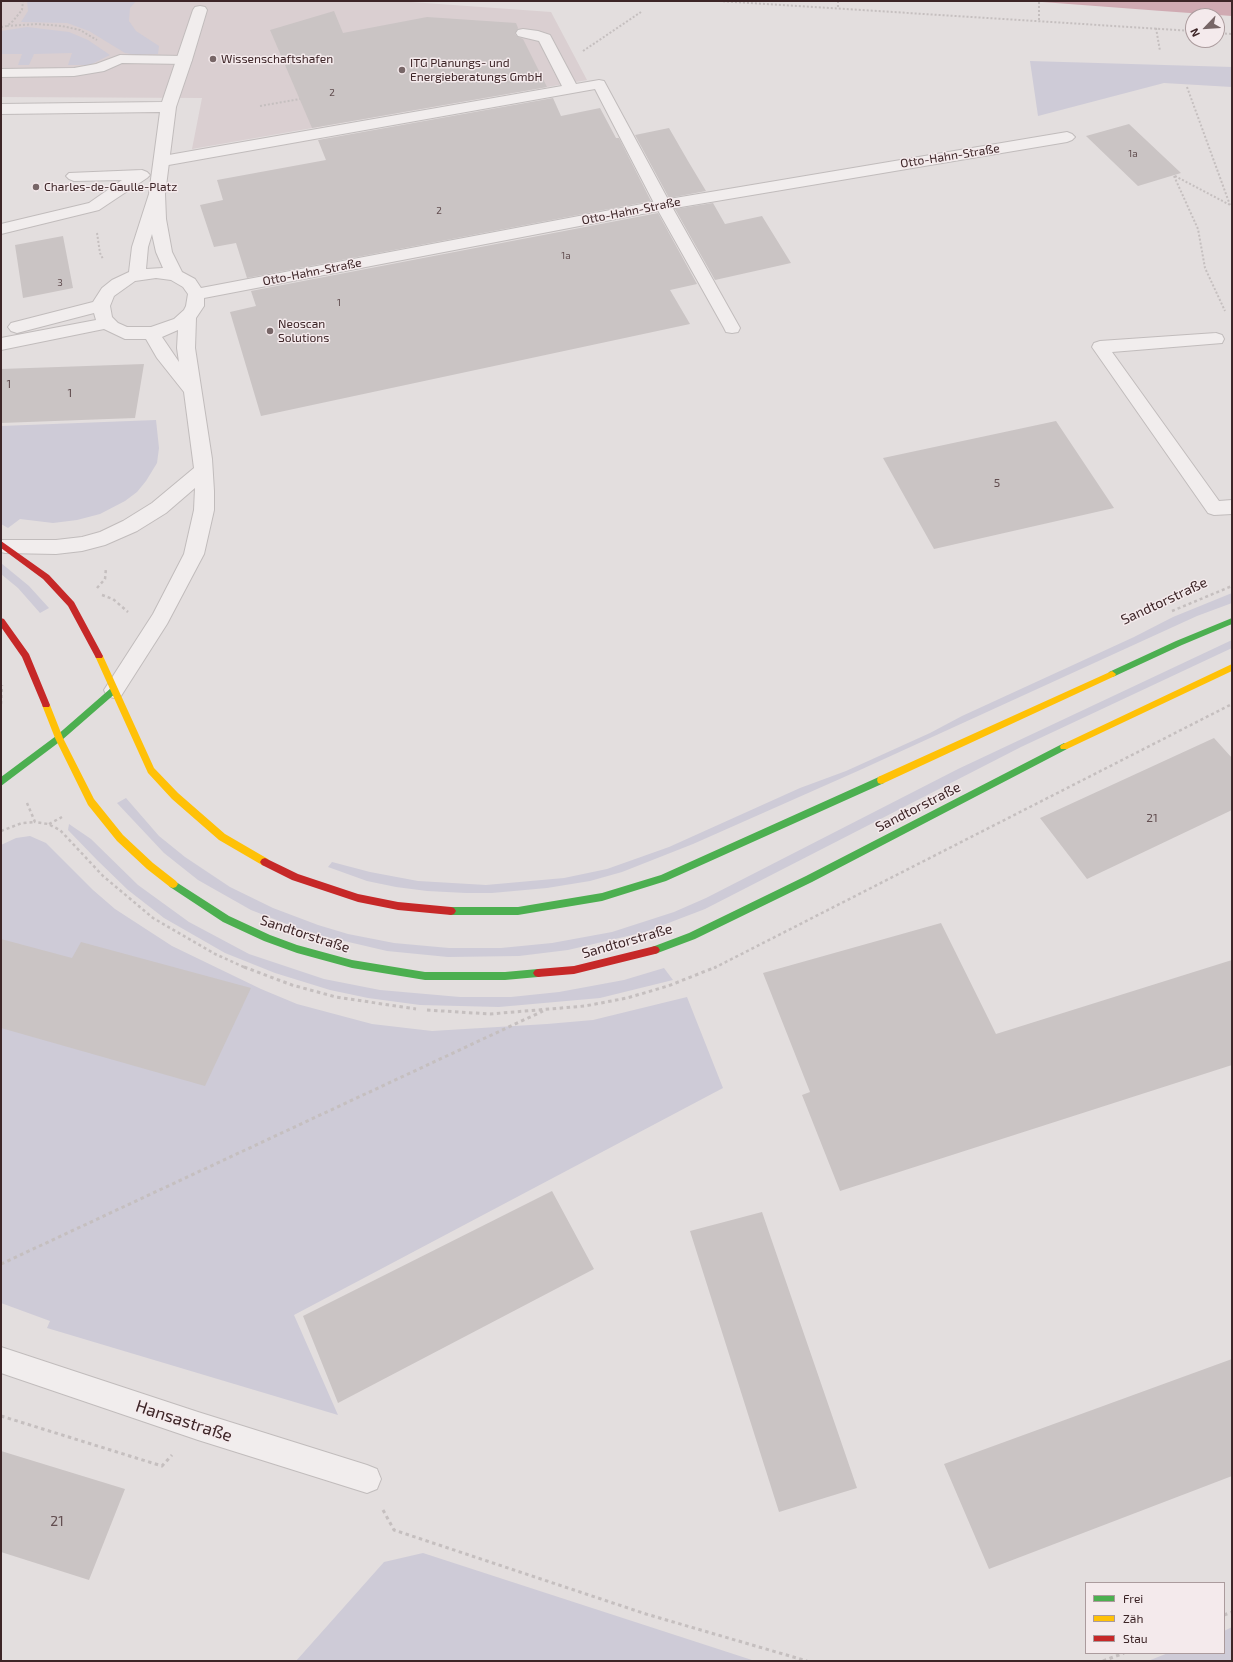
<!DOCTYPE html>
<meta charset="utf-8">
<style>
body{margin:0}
#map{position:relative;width:1233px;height:1662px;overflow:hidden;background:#e3dede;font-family:"Exo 2",sans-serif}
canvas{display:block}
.frame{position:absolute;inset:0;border:2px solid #3d2527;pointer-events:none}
.legend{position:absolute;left:1085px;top:1582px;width:140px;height:72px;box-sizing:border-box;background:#f4eaec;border:1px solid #ab9b9d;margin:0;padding:5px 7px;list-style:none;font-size:12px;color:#3d2527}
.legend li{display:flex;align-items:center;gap:8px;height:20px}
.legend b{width:20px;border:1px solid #ab9b9d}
.north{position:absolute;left:1185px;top:8px;width:40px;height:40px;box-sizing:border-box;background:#f4eaec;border:1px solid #ab9b9d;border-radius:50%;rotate:245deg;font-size:11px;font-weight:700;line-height:16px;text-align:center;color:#3d2527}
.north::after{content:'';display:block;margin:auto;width:14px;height:18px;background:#776667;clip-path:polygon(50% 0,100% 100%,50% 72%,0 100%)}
</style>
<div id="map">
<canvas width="1233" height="1662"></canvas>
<div class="frame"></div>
<ul class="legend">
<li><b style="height:5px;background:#4caf50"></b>Frei</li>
<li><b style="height:5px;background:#ffc107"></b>Zäh</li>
<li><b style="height:5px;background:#c62828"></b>Stau</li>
</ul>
<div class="north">N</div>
</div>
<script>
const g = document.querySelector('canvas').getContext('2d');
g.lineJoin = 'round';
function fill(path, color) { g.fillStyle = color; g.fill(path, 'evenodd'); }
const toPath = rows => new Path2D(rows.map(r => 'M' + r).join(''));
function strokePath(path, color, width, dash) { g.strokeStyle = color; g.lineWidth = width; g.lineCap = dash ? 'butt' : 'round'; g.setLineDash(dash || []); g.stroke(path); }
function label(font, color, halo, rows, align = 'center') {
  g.font = font + ' "Exo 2",sans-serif'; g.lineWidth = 3; g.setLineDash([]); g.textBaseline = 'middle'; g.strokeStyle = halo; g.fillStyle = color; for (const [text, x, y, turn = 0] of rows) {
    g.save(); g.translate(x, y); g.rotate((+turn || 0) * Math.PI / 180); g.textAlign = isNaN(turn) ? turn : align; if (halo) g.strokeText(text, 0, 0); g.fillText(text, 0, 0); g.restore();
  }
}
const built = toPath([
 [1,1,397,1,551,12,587,80,192,149,202,98,1,97]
]);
const green = toPath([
 [27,1,136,1,130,8,129,21,136,31,159,46,158,54,136,55,125,53,89,31,67,23,21,22,28,11],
 [27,27,69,32,88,40,110,55,90,65,68,65,72,53,34,54,29,65,18,65,22,54,1,54,1,31],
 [1030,61,1232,67,1232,87,1164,83,1038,116],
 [156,420,159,448,157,463,146,481,137,492,125,501,100,514,77,520,53,523,20,519,8,528,1,524,1,426],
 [1,563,29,586,49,608,40,613,18,588,1,574],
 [1232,593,1232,603,1197,616,860,770,693,844,622,872,590,881,547,888,492,893,466,893,427,891,396,887,367,881,328,867,332,862,370,872,418,881,486,885,564,878,607,869,669,847,800,788,846,771,930,733,962,716,1134,637,1173,617],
 [1232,640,1232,648,1021,747,705,909,645,932,568,950,519,956,448,957,387,951,310,933,251,910,198,880,164,853,117,803,126,798,159,836,185,857,230,887,273,908,318,925,348,934,394,943,449,948,501,948,552,943,612,932,674,912,706,898,958,769],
 [69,824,91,839,138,885,189,922,249,954,324,979,380,990,460,997,511,997,559,992,624,980,664,968,673,980,600,998,499,1007,420,1005,368,998,330,990,275,973,225,953,164,918,128,890,97,860,68,830],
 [30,836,46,843,93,890,115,909,172,946,261,989,297,1004,372,1024,432,1031,547,1024,593,1020,687,997,723,1088,294,1315,338,1415,47,1328,50,1321,1,1303,1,845,16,838],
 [423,1553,755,1661,296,1661,384,1562],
 [1232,1627,1232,1661,1148,1661,1168,1653,1224,1653,1224,1631]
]);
const water = toPath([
 [1029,1,1232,1,1232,16,1162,11]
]);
const building = toPath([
 [334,11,343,33,427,17,516,23,518,28,515,34,518,37,523,39,547,87,312,128,270,30],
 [553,98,561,116,600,108,616,138,619,138,651,201,247,278,236,243,214,247,200,205,223,200,217,180,326,160,318,140],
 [1129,124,1181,173,1138,186,1086,136],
 [669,128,688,161,706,191,669,198,635,135],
 [713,203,725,224,762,216,791,263,715,280,675,209],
 [658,213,697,284,670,290,690,324,261,416,230,312,256,306,251,291],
 [63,236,73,288,23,298,15,245],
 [144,364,135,418,1,423,1,369],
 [1056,421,1114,508,934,549,883,458],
 [1214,738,1232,758,1232,810,1087,879,1040,818],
 [941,923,996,1034,1232,960,1232,1065,840,1191,802,1095,810,1092,763,973],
 [1,939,72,958,81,942,251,988,205,1086,1,1028],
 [552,1191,594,1269,338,1403,303,1316],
 [762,1212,857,1488,779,1512,690,1231],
 [1232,1359,1232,1476,989,1569,944,1464],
 [1,1451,125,1489,89,1580,1,1552]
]);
const pathFar2 = toPath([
 [719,1,1193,31],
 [838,1,838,8],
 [1039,2,1039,20],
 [7,26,37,24,62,26,80,30,97,40],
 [1,27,7,26,13,21,22,10,23,1],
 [1156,28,1160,51],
 [1217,33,1232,34],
 [583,51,641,12],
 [1187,87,1230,205],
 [260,106,300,99],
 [1174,176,1198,229,1205,268,1225,311],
 [1175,176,1232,206],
 [97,233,100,253,103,259]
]);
const pathFar1 = toPath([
 [97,588,105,579,106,568],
 [102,595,113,599,128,612],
 [1172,611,1232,586],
 [1,704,2,685],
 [27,803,35,822,48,824,60,830,103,876,153,918,215,954,246,968],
 [49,824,62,817],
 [1,831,22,823,35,822],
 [714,968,1232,704]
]);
const path = toPath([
 [244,967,292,985,336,997,416,1009],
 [427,1010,490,1014,585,1006,627,998,668,986,716,967],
 [1,1264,543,1011],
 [1,1416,162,1466,172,1455],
 [383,1510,394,1530,646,1614,807,1661],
 [1224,1615,1232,1612],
 [1103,1661,1124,1653]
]);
const lane = toPath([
 [523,29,538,31,550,35,576,84,599,80,604,81,671,205,740,328,738,332,732,333,726,332,724,328,655,205,595,89,163,166,158,164,155,161,158,158,163,156,562,86,539,41,518,36,516,33,518,30,523,29],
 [120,55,185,56,190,57,192,60,190,63,185,64,122,63,104,71,74,76,1,77,1,69,74,68,96,64,120,55],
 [142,170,147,172,150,175,147,178,99,210,1,234,1,224,89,203,122,180,74,181,69,179,66,176,69,173,142,170],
 [1216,333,1222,335,1224,339,1222,343,1112,352,1219,501,1232,500,1232,514,1214,515,1208,513,1092,347,1094,343,1100,341,1216,333]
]);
const street = toPath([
 [200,6,205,7,207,10,192,60,176,107,165,194,166,219,172,252,182,272,195,279,201,288,663,200,1067,132,1072,134,1075,137,1072,140,1067,142,663,210,204,298,204,306,196,318,195,348,212,459,214,491,214,510,204,554,167,624,121,696,114,698,107,696,104,690,153,614,184,554,194,510,195,488,166,513,137,531,105,545,82,551,56,554,5,553,1,552,1,540,56,540,82,537,100,532,123,521,152,503,194,468,184,392,157,358,146,339,125,339,104,329,1,350,1,338,96,320,94,313,17,333,11,331,8,327,11,323,93,302,102,288,112,280,129,272,132,247,149,194,160,112,1,114,1,104,162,102,193,10,195,7,200,6],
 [152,234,156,252,163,268,146,269,148,247,152,234],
 [156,278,171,280,183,287,188,294,186,306,184,310,174,319,151,327,127,327,118,323,112,317,110,306,114,296,135,281,156,278],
 [178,330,177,348,179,362,162,337,178,330],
 [1,1347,198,1412,367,1465,377,1469,381,1479,377,1489,367,1493,198,1440,1,1373,1,1347]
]);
const fast = toPath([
 [1232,618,1232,624,1182,645,1115,676,1112,677,1108,674,1109,672,1176,641,1232,618],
 [114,687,118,690,117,692,62,740,1,786,1,777,56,736,111,688,114,687],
 [1064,743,1067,745,1068,747,1067,749,812,882,695,939,655,954,652,953,650,950,652,947,689,933,806,876,1064,743],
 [881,776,884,777,885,780,884,783,666,881,602,901,518,915,451,915,448,914,446,911,448,908,451,907,518,907,602,893,661,875,881,776],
 [173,880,229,916,270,935,297,945,352,960,425,972,505,972,538,969,541,970,543,973,541,976,538,977,505,980,425,980,352,968,297,953,264,941,223,922,170,887,168,884,170,881,173,880]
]);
const slow = toPath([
 [99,653,103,656,154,768,178,793,225,834,268,859,270,862,268,865,265,866,262,865,219,840,172,799,148,773,95,656,99,653],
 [1232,664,1232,671,1067,749,1061,749,1060,747,1061,745,1232,664],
 [1112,671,1116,674,1115,676,884,783,881,784,878,783,877,780,878,777,1112,671],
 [46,702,50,705,63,738,94,799,123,835,153,863,176,881,178,884,176,887,173,888,170,887,147,869,117,841,88,805,55,738,42,705,46,702]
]);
const jam = toPath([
 [1,541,49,575,74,602,103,656,102,658,96,658,68,606,43,579,1,548,1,541],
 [1,618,4,619,29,654,50,705,49,707,43,707,22,657,1,627,1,618],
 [265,858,298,874,358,894,398,902,451,907,454,908,456,911,454,914,451,915,398,910,358,902,292,880,262,865,260,862,262,859,265,858],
 [655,946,658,947,660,950,658,953,655,954,574,974,538,977,535,976,533,973,535,970,538,969,574,966,655,946]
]);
const markers = [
 [213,59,4,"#776667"],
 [402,70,4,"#776667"],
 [36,187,4,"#776667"],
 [270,331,4,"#776667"]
];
const farNumbernames = [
 ["2",332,93],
 ["1a",1133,154],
 ["2",439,211],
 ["1a",566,256],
 ["3",60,283],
 ["1",339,303]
];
const farPoinames = [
 ["Wissenschaftshafen",221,59],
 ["ITG Planungs- und",410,63],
 ["Energieberatungs GmbH",410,77],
 ["Charles-de-Gaulle-Platz",44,187],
 ["Neoscan",278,324],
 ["Solutions",278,338]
];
const farStreetnames = [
 ["Otto-Hahn-Straße",950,156,-9],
 ["Otto-Hahn-Straße",631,211,-11],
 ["Otto-Hahn-Straße",312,272,-11]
];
const numberNames = [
 ["1",9,384],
 ["1",70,393],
 ["5",997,483],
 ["21",1152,818]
];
const streetNames = [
 ["Sandtorstraße",1164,601,-25],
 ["Sandtorstraße",918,807,-27],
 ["Sandtorstraße",305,934,18],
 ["Sandtorstraße",627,941,-16]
];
const nearNumbernames = [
 ["21",57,1521]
];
const nearStreetnames = [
 ["Hansastraße",184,1421,18]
];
fill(built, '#dacfd1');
fill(green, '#cecbd7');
fill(water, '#d0aab2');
fill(building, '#cac4c4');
strokePath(lane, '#c1bcbc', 2);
strokePath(street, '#c1bcbc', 2);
strokePath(pathFar2, '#c5bfbf', 2, [2, 2]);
strokePath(pathFar1, '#c5bfbf', 2.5, [3, 3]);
strokePath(path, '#c5bfbf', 3, [3.5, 3.5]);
fill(lane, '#f1eded');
fill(street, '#f1eded');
fill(fast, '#4caf50');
fill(slow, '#ffc107');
fill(jam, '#c62828');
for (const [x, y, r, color] of markers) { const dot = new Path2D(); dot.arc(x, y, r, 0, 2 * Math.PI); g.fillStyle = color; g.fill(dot); strokePath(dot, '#f4eaec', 1.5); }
label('10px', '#624e50', null, farNumbernames);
label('12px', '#3d2527', '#f4eaec', farPoinames, 'left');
label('12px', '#3d2527', '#f4eaec', farStreetnames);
label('12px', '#624e50', null, numberNames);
label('14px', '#3d2527', '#f4eaec', streetNames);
label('14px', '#624e50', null, nearNumbernames);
label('17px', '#3d2527', '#f4eaec', nearStreetnames);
</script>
